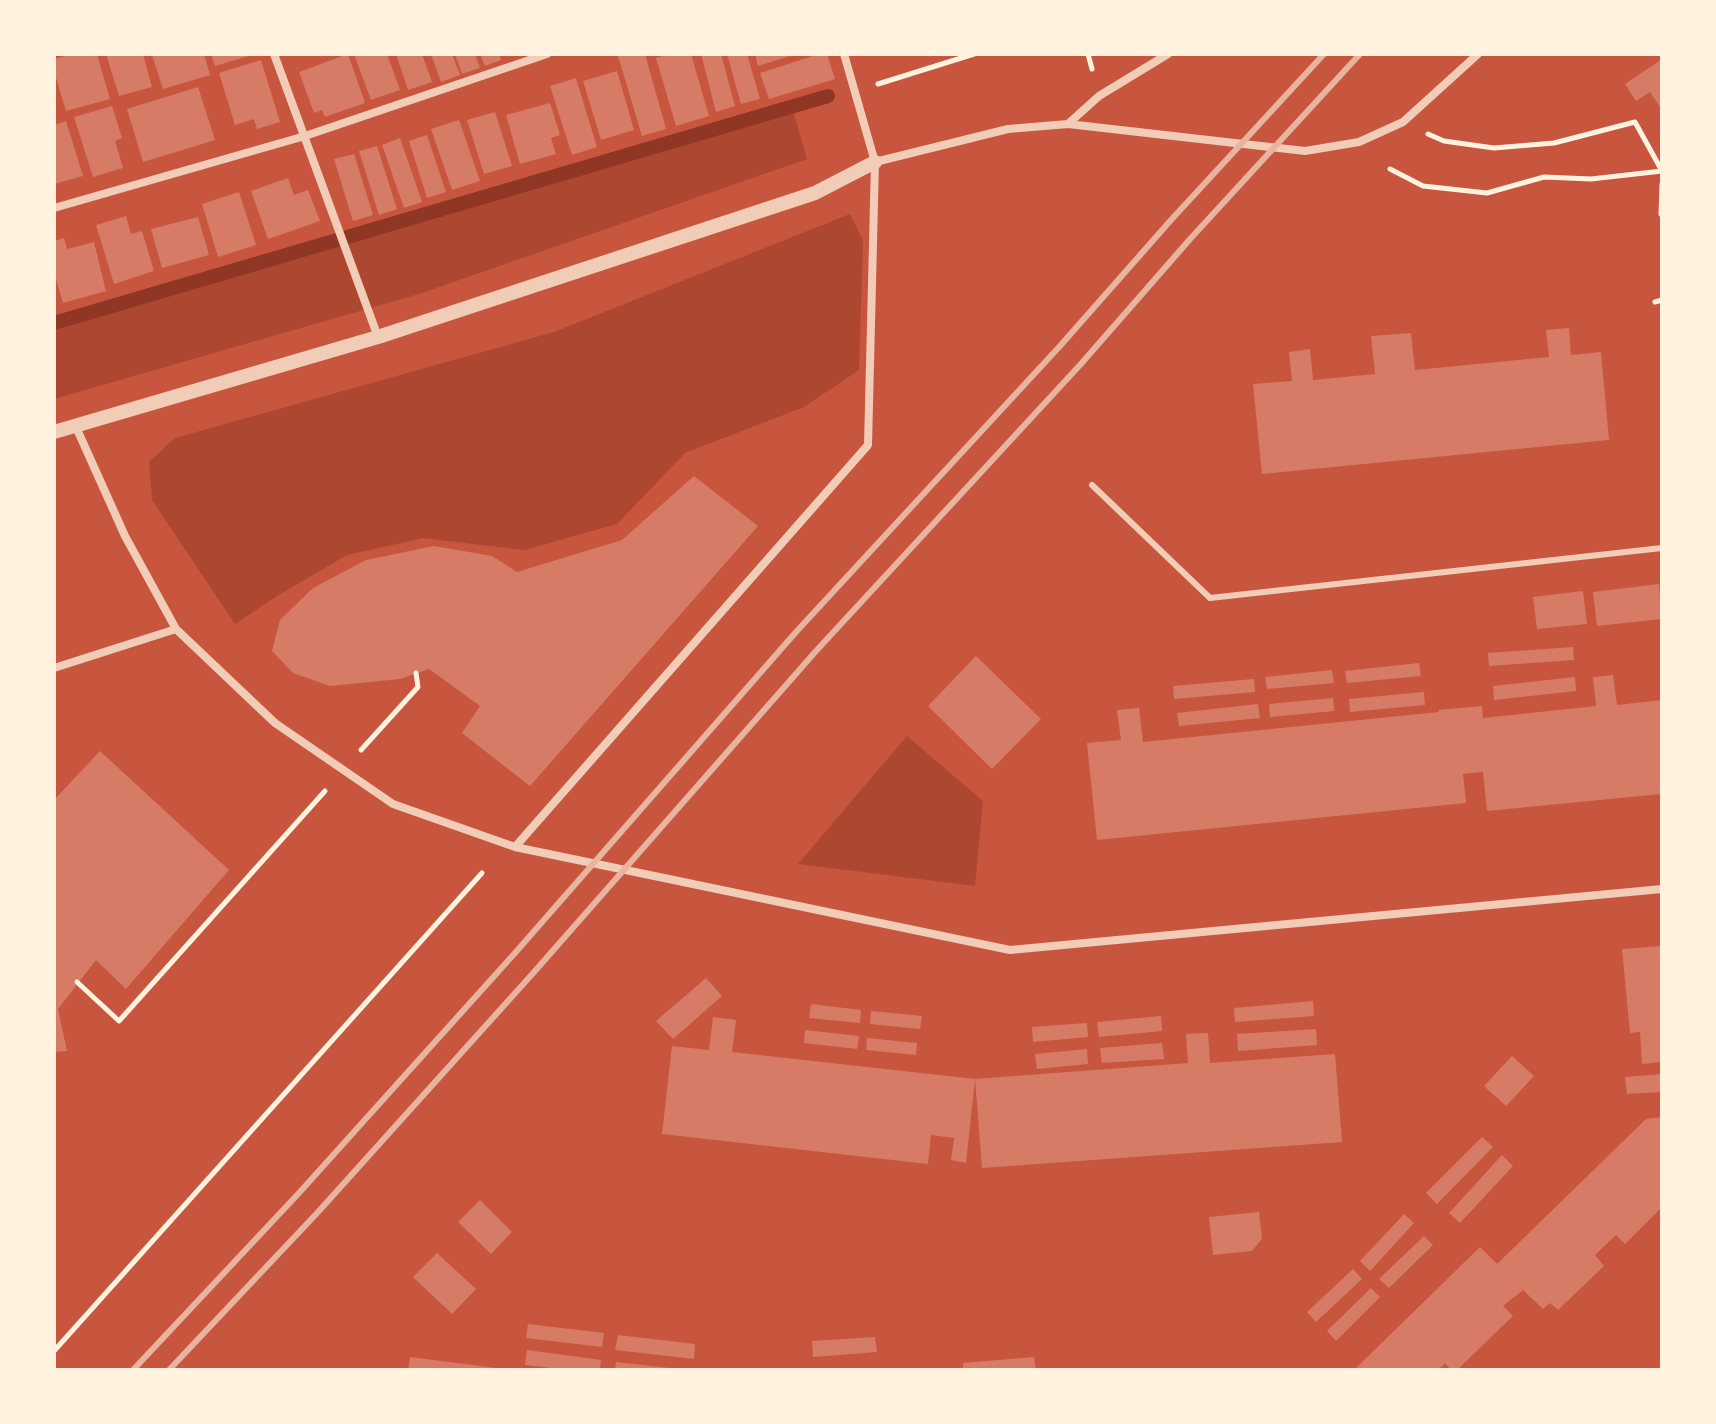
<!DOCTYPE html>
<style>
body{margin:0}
#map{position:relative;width:1716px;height:1424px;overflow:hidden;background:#c8553d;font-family:Quicksand,sans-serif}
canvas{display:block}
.frame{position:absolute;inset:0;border:56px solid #fff3e0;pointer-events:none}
</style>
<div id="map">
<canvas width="1716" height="1424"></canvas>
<div class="frame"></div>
</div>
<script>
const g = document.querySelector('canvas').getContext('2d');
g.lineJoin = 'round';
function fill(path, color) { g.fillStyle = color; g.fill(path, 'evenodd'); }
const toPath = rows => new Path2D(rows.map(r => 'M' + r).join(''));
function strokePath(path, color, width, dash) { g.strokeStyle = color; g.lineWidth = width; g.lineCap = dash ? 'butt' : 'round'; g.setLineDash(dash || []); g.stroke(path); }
const green = toPath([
 [792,107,807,159,419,294,54,399,54,323],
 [850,214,863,240,859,370,804,407,685,453,617,524,524,550,423,538,347,555,277,596,235,624,152,500,149,462,175,438,554,332],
 [907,736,983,801,975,886,798,864]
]);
const stream = toPath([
 [54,323,828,96]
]);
const building = toPath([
 [72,54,97,54,110,99,66,111,54,71,54,59],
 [106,54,143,54,152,87,119,96],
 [204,54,210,75,163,89,152,55],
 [211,54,252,54,252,55,215,66],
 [348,54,365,103,325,117,322,110,314,113,299,72],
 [354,54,387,54,400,90,371,100],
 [396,54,422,54,432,82,408,90],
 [431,54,452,54,460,75,441,82],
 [455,54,475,54,480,68,462,74],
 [480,54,499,54,501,60,485,66],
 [624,54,645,54,666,129,642,136,618,56],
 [670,54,691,54,709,116,676,126,656,58],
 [701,54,721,54,735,106,716,112],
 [727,54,747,54,760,99,741,104],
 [755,54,793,54,793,55,758,66],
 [819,54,827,54,835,79,769,99,760,73],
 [1662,59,1662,110,1650,92,1636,101,1625,84],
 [261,60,280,122,257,129,254,119,235,125,219,73],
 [617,71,634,130,601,140,583,81],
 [576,78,597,147,572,155,550,86],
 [198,87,215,140,143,162,127,109],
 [550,103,560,135,551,138,556,154,520,164,506,115],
 [112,106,122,138,115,141,123,168,93,177,74,117],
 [495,112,512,166,484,174,467,120],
 [459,120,480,181,452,190,431,129],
 [66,121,83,176,54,184,54,125],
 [427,135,446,192,427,198,409,141],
 [400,138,422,202,404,208,382,145],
 [377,146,397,209,379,215,359,151],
 [354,154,373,215,353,221,334,159],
 [288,178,294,195,308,190,320,221,268,239,251,191],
 [239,192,256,245,218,257,202,204],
 [126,216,131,234,142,231,154,271,114,284,96,225],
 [198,217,209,255,162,268,151,229],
 [64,238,67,249,94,242,106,291,63,303,54,272,54,241],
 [1569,328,1571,355,1601,352,1609,440,1262,474,1253,384,1292,381,1289,352,1310,349,1313,380,1375,374,1371,336,1411,333,1415,370,1549,357,1546,330],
 [694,476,758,526,530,786,462,733,480,706,429,669,400,679,330,686,293,673,272,651,280,620,313,588,366,560,434,546,492,556,517,572,622,540],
 [1659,584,1662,619,1597,626,1593,592],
 [1583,591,1587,624,1537,629,1533,597],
 [1573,647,1574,660,1489,666,1488,653],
 [976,656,1041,719,992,769,928,706],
 [1419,663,1421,676,1347,683,1345,671],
 [1332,670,1334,683,1267,689,1265,677],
 [1613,675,1617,705,1662,700,1661,794,1487,811,1483,772,1463,774,1466,803,1097,840,1087,743,1121,740,1117,710,1139,708,1143,742,1439,712,1438,710,1482,706,1483,718,1596,706,1593,677],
 [1575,677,1576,691,1494,700,1493,686],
 [1254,679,1255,692,1174,699,1173,686],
 [1424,692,1425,705,1350,712,1349,699],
 [1333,698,1334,711,1270,717,1269,704],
 [1258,704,1260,718,1179,726,1177,713],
 [100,751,229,870,126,989,96,960,58,1009,67,1051,54,1052,54,800],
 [1662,946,1662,1062,1642,1064,1640,1032,1630,1033,1622,949],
 [706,978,722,996,673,1039,656,1021],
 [1313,1001,1314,1016,1235,1022,1234,1008],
 [811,1004,861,1010,860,1023,809,1018],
 [871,1011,922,1016,920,1029,870,1024],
 [1161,1016,1162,1031,1099,1037,1097,1022],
 [713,1017,736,1020,732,1052,975,1079,1188,1063,1186,1034,1208,1033,1210,1063,1335,1054,1342,1142,982,1168,975,1079,966,1163,951,1160,954,1138,931,1135,928,1164,662,1134,672,1046,709,1050],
 [1087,1023,1088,1037,1033,1042,1032,1027],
 [1316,1029,1317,1045,1238,1051,1237,1034],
 [805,1030,859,1036,857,1049,804,1043],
 [867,1038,917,1043,916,1055,866,1050],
 [1162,1043,1164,1059,1102,1063,1100,1048],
 [1087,1049,1088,1064,1037,1069,1035,1054],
 [1512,1056,1534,1076,1506,1106,1484,1086],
 [1662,1074,1662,1092,1627,1094,1625,1077],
 [1662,1117,1662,1207,1625,1244,1616,1235,1595,1255,1604,1266,1558,1310,1550,1303,1543,1309,1523,1290,1503,1306,1513,1316,1457,1370,1451,1370,1445,1363,1438,1370,1354,1370,1480,1247,1497,1264,1646,1119],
 [1482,1137,1493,1147,1437,1204,1426,1193],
 [1502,1155,1513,1166,1460,1223,1449,1213],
 [480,1200,512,1232,491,1254,458,1222],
 [1259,1212,1262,1239,1252,1251,1213,1255,1209,1217],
 [1404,1214,1414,1223,1370,1271,1360,1261],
 [1424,1236,1433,1245,1389,1288,1379,1279],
 [437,1253,476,1289,452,1314,413,1277],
 [1353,1269,1362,1279,1316,1322,1307,1312],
 [1371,1288,1380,1297,1336,1341,1327,1331],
 [528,1324,604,1333,602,1347,526,1338],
 [618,1335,695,1344,694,1359,615,1350],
 [875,1337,877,1352,813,1357,812,1341],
 [527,1350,601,1360,600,1370,569,1370,525,1365],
 [410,1357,496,1368,496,1370,408,1370],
 [1034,1357,1036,1370,963,1370,963,1363],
 [616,1362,669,1368,669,1370,615,1370]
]);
const path = toPath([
 [1088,54,1092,69],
 [878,84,974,54],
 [1428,134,1444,141,1494,148,1554,143,1635,122,1662,171],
 [1390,169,1423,186,1487,193,1544,177,1591,179,1662,171],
 [1661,214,1662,184],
 [1655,302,1662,300],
 [361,750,418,687,416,673],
 [77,982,119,1021,325,791],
 [54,1351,482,873]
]);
const service = toPath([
 [1092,485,1210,598,1662,548]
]);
const minor = toPath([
 [274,54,378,337],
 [1068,124,1099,96,1168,54],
 [875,162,1008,129,1068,124,1305,151,1359,142,1403,122,1478,54],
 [54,208,305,136,547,54],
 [76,427,125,536,176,629,275,723,393,804,515,847,1010,950,1662,889],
 [54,668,176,629],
 [515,847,868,445,875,162,844,54]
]);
const tertiary = toPath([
 [54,432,378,337,815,193,875,162]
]);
const rail = toPath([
 [133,1370,299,1193,515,953,796,632,1060,346,1171,220,1324,54],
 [169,1370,319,1211,535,971,816,651,1080,365,1191,238,1360,54]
]);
fill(green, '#ae4732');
strokePath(stream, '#8f3625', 14);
fill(building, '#d67c66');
strokePath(path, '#fff3e0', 5);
strokePath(service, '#f1ccb7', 6);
strokePath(minor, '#f1ccb7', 8);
strokePath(tertiary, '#f1ccb7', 14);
strokePath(rail, '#e9b49f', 6);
</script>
